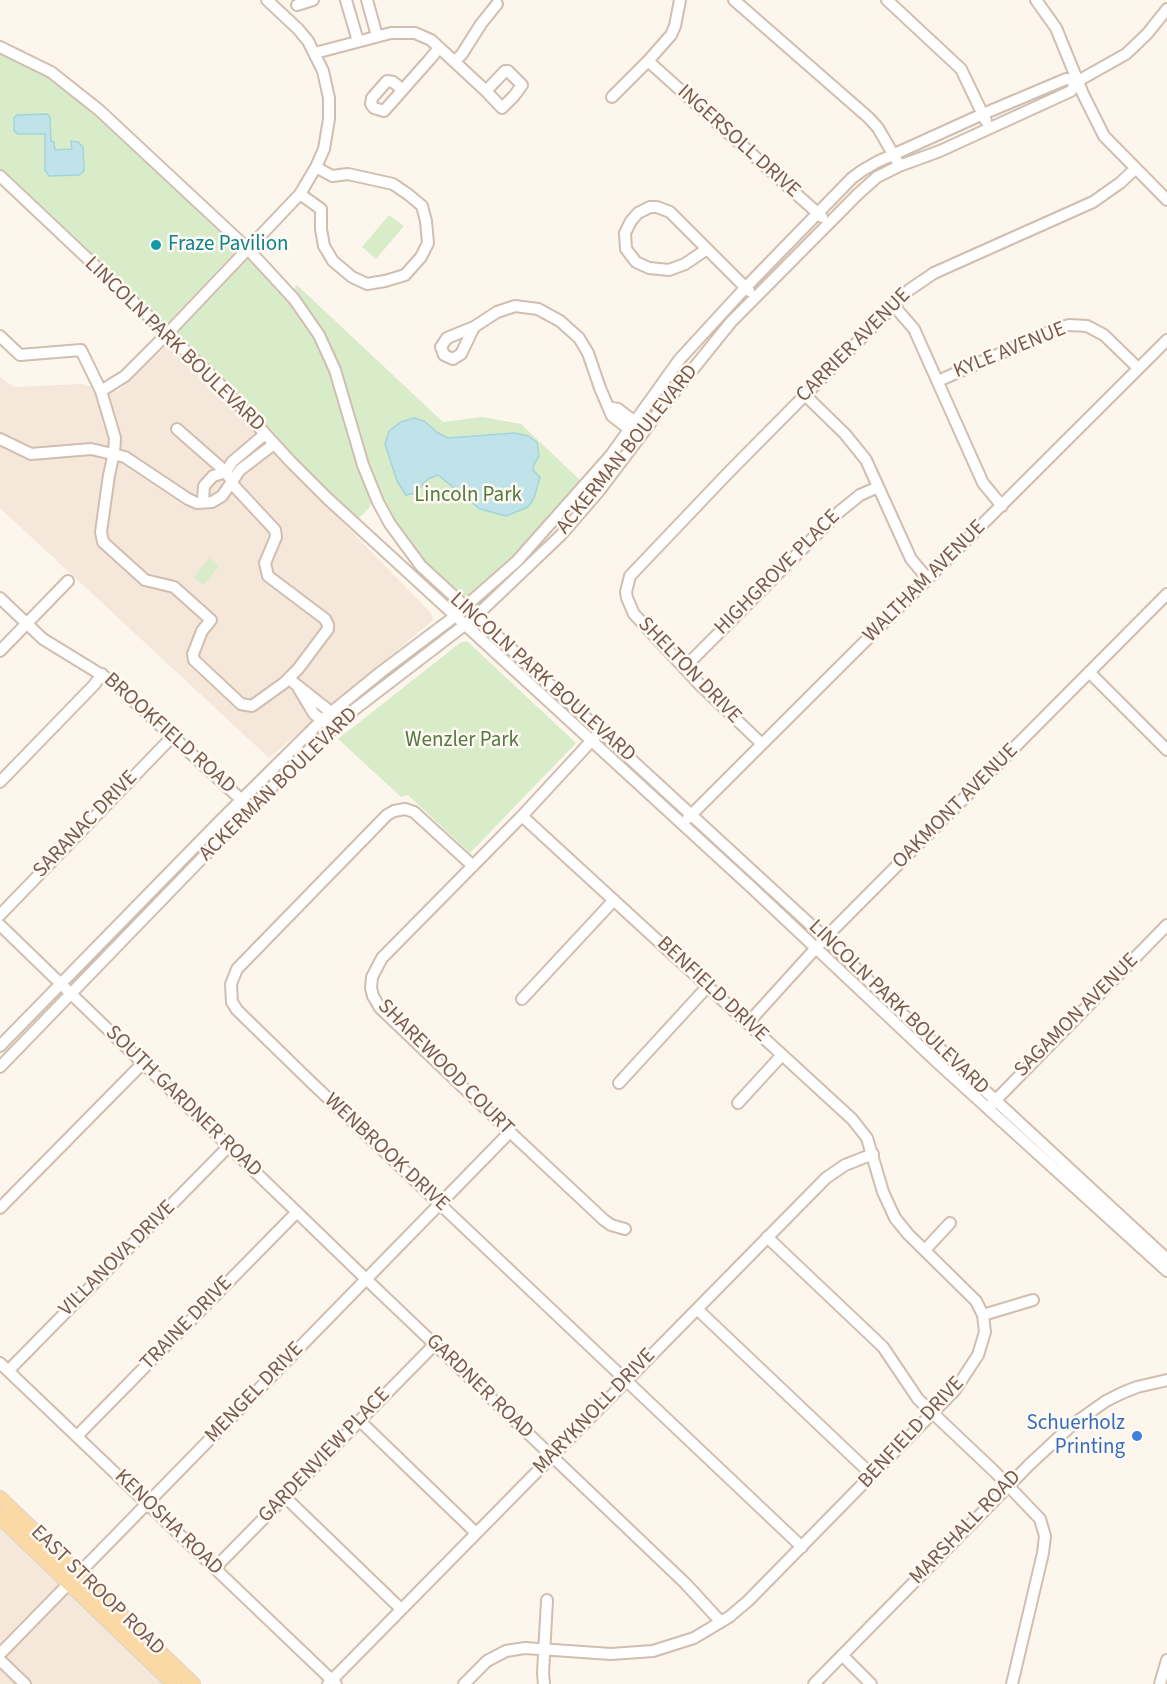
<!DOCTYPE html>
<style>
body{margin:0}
canvas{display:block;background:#fdf6ec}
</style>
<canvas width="1167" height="1684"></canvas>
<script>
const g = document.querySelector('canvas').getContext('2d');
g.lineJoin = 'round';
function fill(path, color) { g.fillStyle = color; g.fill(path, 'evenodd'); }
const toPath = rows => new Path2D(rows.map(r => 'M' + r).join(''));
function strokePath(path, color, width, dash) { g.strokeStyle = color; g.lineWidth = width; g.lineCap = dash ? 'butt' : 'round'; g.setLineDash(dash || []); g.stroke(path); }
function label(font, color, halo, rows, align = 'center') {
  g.font = font + ' "Source Sans 3",sans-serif'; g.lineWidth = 5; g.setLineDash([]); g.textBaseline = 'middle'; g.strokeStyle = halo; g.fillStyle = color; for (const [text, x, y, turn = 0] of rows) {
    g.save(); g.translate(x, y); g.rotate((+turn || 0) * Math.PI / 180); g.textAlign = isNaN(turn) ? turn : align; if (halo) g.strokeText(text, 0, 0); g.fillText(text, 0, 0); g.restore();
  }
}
const residential = toPath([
 [169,344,431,613,433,620,269,758,0,508,0,377,14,387,81,384,118,391],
 [0,1518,174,1684,0,1684]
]);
const green = toPath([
 [0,51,41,71,83,101,237,247,237,250,168,323,163,324,157,319,0,170],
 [389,215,404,226,376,259,362,247],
 [247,258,252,259,276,283,311,331,323,352,333,376,371,501,370,507,360,517,354,517,321,488,176,337,176,332,182,325],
 [297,285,443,422,482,417,521,424,583,483,536,535,471,596,460,596,423,563,401,534,383,504,303,304,293,290],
 [209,558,219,566,204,585,194,578],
 [467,641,576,743,470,853,408,795,401,797,338,739,460,643]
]);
const water = toPath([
 [47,114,50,117,51,141,54,142,55,150,72,149,71,141,78,142,83,147,84,171,79,175,49,176,45,170,45,134,18,134,14,131,14,118,17,115,47,114],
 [414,418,424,421,438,433,448,438,515,433,528,436,537,442,539,456,534,464,533,470,540,477,534,498,528,507,506,516,480,509,438,475,428,479,415,493,406,495,397,481,385,444,389,431,401,422,414,418]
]);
const minor = toPath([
 [346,0,358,41],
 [367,0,377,36],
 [734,0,869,118,878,128,897,161],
 [887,0,961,69,986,121],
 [1036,0,1056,28,1083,94,1104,136,1167,200],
 [297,5,313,0],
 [0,47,51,72,99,110,247,248,294,299,319,335,335,370,363,465,378,502,390,524,421,566,825,938,913,1024,1167,1259],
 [315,53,391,33,415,33,431,40,486,91],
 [455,61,462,54,481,24,497,4],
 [648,61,822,217],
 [505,71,508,71,522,85,514,96,502,108,486,91,505,71],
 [403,90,393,82,387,81,372,98,371,104,374,108,384,111,392,102,430,59,439,48],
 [612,97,648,61,671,35,675,26,680,0],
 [0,176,213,377,290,461,327,498,750,886,939,1064,1167,1271],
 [300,194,321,209,321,229,324,246,333,261,352,277,367,284,385,281,405,275,421,257,428,243,426,221,422,206,409,195,393,184,348,174,332,176,316,167],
 [650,207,657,207,670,212,707,249,685,264,669,270,649,268,636,262,626,249,625,233,631,221,638,213,650,207],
 [707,249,749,291],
 [894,306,914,329,983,483,1002,506],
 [474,327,497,312,515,306,538,309,560,321,579,338,588,353,600,388,612,416,634,433],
 [474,327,461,354,453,359,444,355,441,347,447,338,474,327],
 [0,336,20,355,81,350,101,391,115,438,114,453,109,475,101,532,103,542,145,580,174,587,211,620,202,631,193,654,194,660,241,704,252,706,284,683,298,669,328,629,328,625,325,619,268,576,265,563,276,537,275,530,235,487,226,472,177,429],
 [938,381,1058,328,1069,325,1087,326,1104,335,1138,368],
 [101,391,125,376,167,334,300,194,316,167,324,149,329,119,329,98,323,71,308,41,298,29,267,0],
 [805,395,845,434,866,460,911,559,928,579],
 [608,407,618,409,639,425],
 [0,439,31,454,91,449,125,457,188,499,197,503,212,502,222,496,240,470,274,444],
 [203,501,204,486,213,476,226,472,232,462,265,434],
 [0,598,43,639,113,682,245,803],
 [0,651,68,581],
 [684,668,839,512,860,495,878,487],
 [1089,672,1167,750],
 [289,679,327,709,333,718],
 [299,689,314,714,326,723],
 [595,737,522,816,382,958,372,977,371,988,373,996,380,1008,510,1132,604,1220,611,1225,625,1229],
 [762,744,701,686,634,614,627,598,626,592,630,576,727,474,909,290,934,273,1093,202,1120,183,1135,169],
 [0,782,94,685,102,674],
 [688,818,1167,340],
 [473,866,414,812,405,809,394,811,387,815,237,969,231,984,232,1002,237,1010,313,1084,802,1547],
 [0,915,173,736],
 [0,925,366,1279,685,1583,721,1622],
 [522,999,614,900],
 [748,1023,825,938,1167,594],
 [0,1046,220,821,322,720,381,672,450,620,517,561,611,455,679,360,746,287,852,178,863,170,877,162,983,114,1066,79,1078,81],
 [0,1067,239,820,308,751,355,709,475,617,561,535,599,491,664,405,731,322,858,194,877,177,899,166,940,151,1071,91,1078,81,1126,54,1147,34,1167,9],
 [619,1083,708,986],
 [738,1103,782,1055],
 [991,1105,1167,925],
 [0,1208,143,1063],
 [767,1237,883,1347,918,1399,996,1473,1040,1519,1045,1536,1043,1553,1012,1684],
 [925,1250,950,1223],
 [697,1309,872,1475],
 [983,1315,1033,1300],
 [0,1363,336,1684],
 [8,1371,229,1146],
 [360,1421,476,1533],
 [77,1436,297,1212],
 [285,1497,401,1609],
 [215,1568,435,1344],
 [0,1654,510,1132],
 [842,1655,871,1684],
 [0,1660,25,1684],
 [328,1684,826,1178,845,1165,873,1154],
 [464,1684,487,1661,506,1651,525,1648,611,1654,653,1651,694,1638,729,1617,748,1601,955,1390,978,1355,985,1332,983,1315,976,1301,908,1234,895,1218,883,1192,867,1138,852,1119,522,816],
 [544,1684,543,1673,547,1600],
 [814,1684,1029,1465,1072,1425,1106,1401,1122,1393,1137,1387,1167,1380],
 [1160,1684,1167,1660]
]);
const major = toPath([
 [0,1498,193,1684],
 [0,1517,174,1684]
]);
const markers = [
 [156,245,6,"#0f9aa8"],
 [1137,1436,6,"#3f7fe0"]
];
const streetNames = [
 ["INGERSOLL DRIVE",738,142,42],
 ["LINCOLN PARK BOULEVARD",174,345,44],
 ["CARRIER AVENUE",854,346,-45],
 ["KYLE AVENUE",1010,351,-22],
 ["ACKERMAN BOULEVARD",628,450,-51],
 ["HIGHGROVE PLACE",778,573,-45],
 ["WALTHAM AVENUE",925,582,-45],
 ["SHELTON DRIVE",689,671,46],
 ["LINCOLN PARK BOULEVARD",542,678,42],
 ["BROOKFIELD ROAD",169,734,42],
 ["ACKERMAN BOULEVARD",279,785,-44],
 ["OAKMONT AVENUE",956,807,-45],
 ["SARANAC DRIVE",86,825,-46],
 ["BENFIELD DRIVE",712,990,43],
 ["LINCOLN PARK BOULEVARD",898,1008,44],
 ["SAGAMON AVENUE",1077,1016,-45],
 ["SHAREWOOD COURT",445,1068,45],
 ["SOUTH GARDNER ROAD",183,1102,44],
 ["WENBROOK DRIVE",386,1153,43],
 ["VILLANOVA DRIVE",118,1259,-45],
 ["TRAINE DRIVE",187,1324,-46],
 ["GARDNER ROAD",479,1387,44],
 ["MENGEL DRIVE",255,1393,-46],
 ["MARYKNOLL DRIVE",595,1412,-46],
 ["BENFIELD DRIVE",912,1433,-47],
 ["GARDENVIEW PLACE",325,1456,-46],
 ["KENOSHA ROAD",168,1523,44],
 ["MARSHALL ROAD",966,1528,-46],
 ["EAST STROOP ROAD",97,1591,44]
];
const cultureNames = [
 ["Fraze Pavilion",168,245]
];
const parkNames = [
 ["Lincoln Park",468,496],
 ["Wenzler Park",462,741]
];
const shopNames = [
 ["Schuerholz",1125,1424],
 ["Printing",1125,1448]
];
fill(residential, '#f5e8da');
fill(green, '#d8ecc9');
fill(water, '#bfe3e8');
strokePath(water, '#a5d3da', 1.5);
strokePath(minor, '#d1beb0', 14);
strokePath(major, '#dad1cd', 16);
strokePath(minor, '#fff', 10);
strokePath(major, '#fbd9a5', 14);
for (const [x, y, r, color] of markers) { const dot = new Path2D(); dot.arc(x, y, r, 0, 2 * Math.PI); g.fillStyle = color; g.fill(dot); strokePath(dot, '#fffaf3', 2); }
label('21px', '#7a5c4d', '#fffaf3', streetNames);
label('21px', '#0d838f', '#fffaf3', cultureNames, 'left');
label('21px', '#537a41', '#fffaf3', parkNames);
label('21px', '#366cbe', '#fffaf3', shopNames, 'right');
</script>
